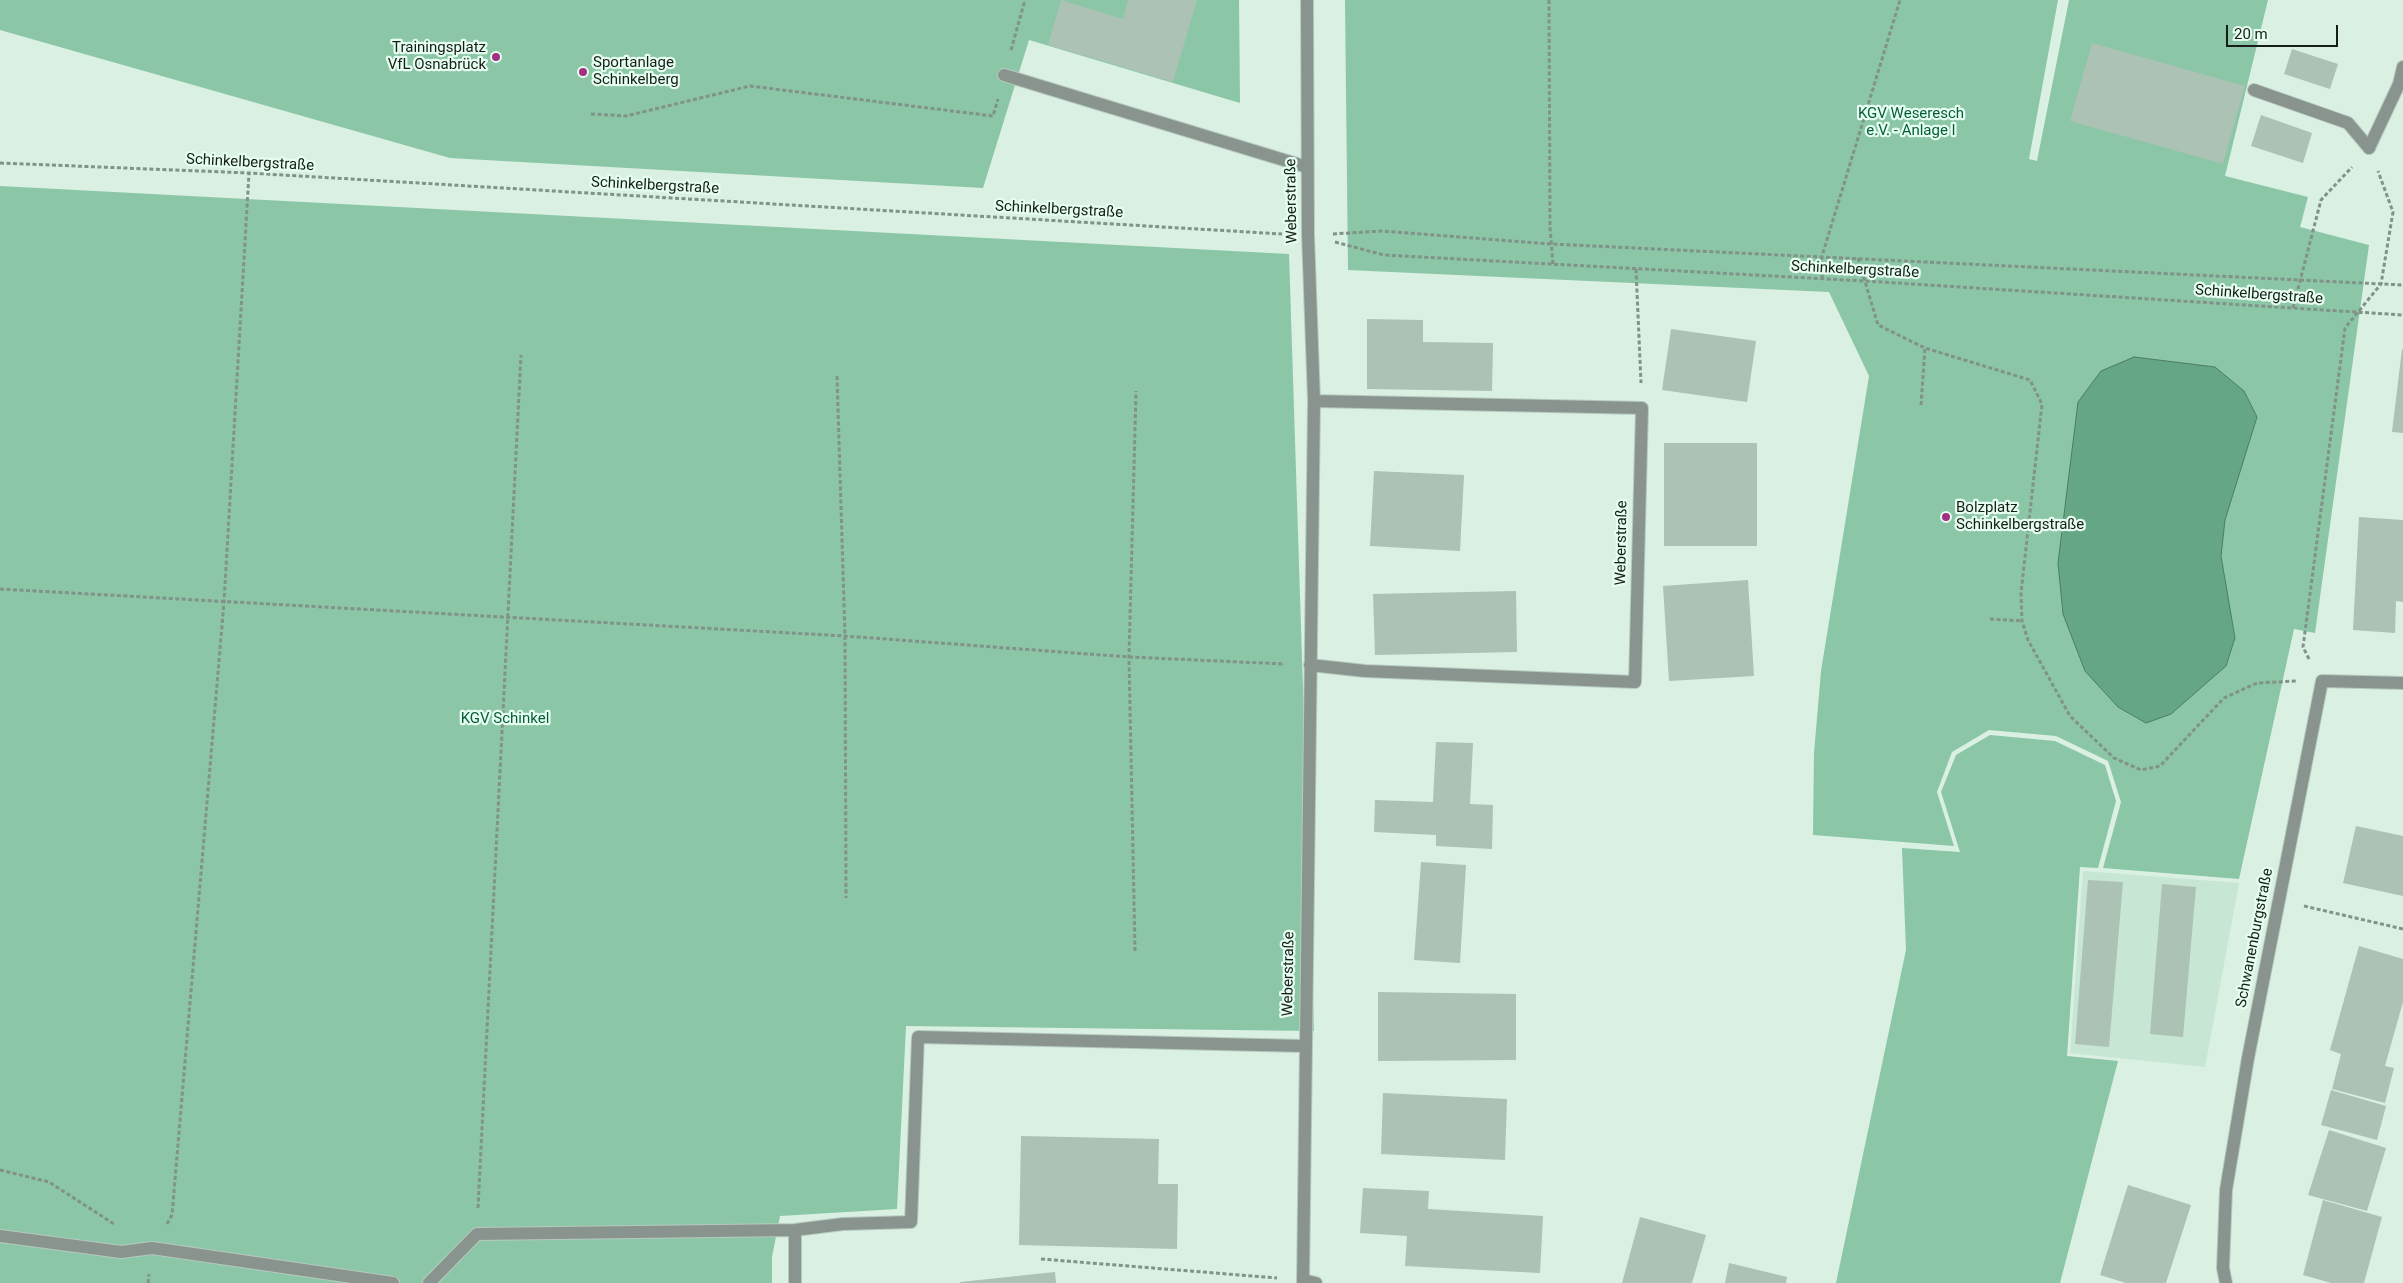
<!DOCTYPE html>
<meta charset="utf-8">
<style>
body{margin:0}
#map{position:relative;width:2403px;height:1283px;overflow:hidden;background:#d9f0e3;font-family:Roboto,sans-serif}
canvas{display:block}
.scale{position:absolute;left:2226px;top:25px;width:112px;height:22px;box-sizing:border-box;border:2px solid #161e19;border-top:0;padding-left:6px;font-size:15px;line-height:18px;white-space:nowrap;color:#161e19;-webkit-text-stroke:4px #e6fef0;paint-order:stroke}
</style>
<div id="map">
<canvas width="2403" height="1283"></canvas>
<div class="scale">20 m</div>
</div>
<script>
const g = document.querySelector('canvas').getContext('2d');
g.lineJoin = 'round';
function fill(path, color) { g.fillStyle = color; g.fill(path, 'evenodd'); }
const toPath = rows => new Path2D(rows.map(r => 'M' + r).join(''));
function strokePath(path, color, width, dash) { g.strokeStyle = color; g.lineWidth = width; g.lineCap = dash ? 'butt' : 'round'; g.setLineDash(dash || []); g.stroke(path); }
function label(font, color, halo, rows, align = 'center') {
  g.font = font + ' Roboto,sans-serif'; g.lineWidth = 4.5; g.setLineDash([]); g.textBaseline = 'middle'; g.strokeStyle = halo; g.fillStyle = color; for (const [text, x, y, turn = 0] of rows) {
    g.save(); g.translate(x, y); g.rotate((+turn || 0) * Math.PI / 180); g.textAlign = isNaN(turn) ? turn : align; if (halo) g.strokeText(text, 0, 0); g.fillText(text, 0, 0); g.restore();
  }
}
const built = toPath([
 [2083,871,2239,883,2205,1067,2070,1053]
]);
const green = toPath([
 [0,0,1239,0,1240,103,1029,40,983,188,450,158,0,30],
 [1345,0,2058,0,2029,159,2037,161,2069,0,2268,0,2225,176,2308,197,2300,227,2369,245,2315,633,2294,629,2239,879,2103,868,2121,802,2108,761,2056,736,1989,730,1952,752,1937,792,1954,846,1813,835,1814,753,1821,671,1869,376,1829,292,1348,270],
 [0,186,1289,254,1314,1031,906,1026,897,1209,780,1216,772,1257,772,1283,0,1283],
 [1990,735,2055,741,2105,765,2116,801,2098,868,2080,867,2067,1056,2118,1061,2060,1283,1836,1283,1906,950,1902,848,1960,852,1941,792,1956,755]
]);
const water = toPath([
 [2134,357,2215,367,2244,391,2257,417,2225,520,2221,556,2235,638,2226,666,2171,714,2146,723,2118,707,2085,671,2063,614,2058,563,2078,402,2101,371,2134,357]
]);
const building = toPath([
 [1061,0,1123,19,1128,0,1197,0,1173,82,1048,45],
 [2092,43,2245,86,2223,164,2070,121],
 [2292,49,2338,64,2330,89,2284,74],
 [2261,115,2312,133,2303,163,2251,146],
 [1367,319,1423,320,1423,342,1493,343,1492,391,1367,389],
 [1671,329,1756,341,1747,402,1662,390],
 [2402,349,2403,349,2403,433,2392,432],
 [1664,443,1757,443,1757,546,1664,546],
 [1374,471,1464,475,1460,551,1370,546],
 [2359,517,2403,520,2403,602,2396,601,2395,633,2353,630],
 [1748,580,1754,676,1669,681,1663,586],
 [1516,591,1517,652,1375,655,1373,594],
 [1436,742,1473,743,1470,804,1493,805,1492,849,1436,846,1436,835,1374,832,1375,800,1433,802],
 [2356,826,2403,836,2403,896,2343,883],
 [1421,862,1466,865,1460,963,1414,960],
 [2088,880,2123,882,2109,1047,2075,1044],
 [2162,884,2196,887,2183,1037,2150,1034],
 [2359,946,2403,959,2403,1002,2385,1066,2394,1068,2385,1103,2332,1089,2341,1054,2330,1050],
 [1378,992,1516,994,1516,1060,1378,1061],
 [2331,1090,2386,1106,2377,1140,2321,1125],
 [1383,1093,1507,1099,1505,1160,1381,1154],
 [2329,1130,2386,1148,2367,1211,2308,1195],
 [1021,1136,1159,1139,1158,1184,1178,1184,1177,1249,1019,1245],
 [2128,1185,2191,1205,2166,1283,2126,1283,2100,1275],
 [1363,1188,1429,1191,1428,1209,1543,1216,1540,1273,1405,1266,1407,1236,1360,1233],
 [2323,1200,2382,1217,2364,1283,2331,1283,2303,1275],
 [1640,1217,1706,1235,1692,1283,1622,1283],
 [1729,1263,1787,1277,1786,1283,1725,1283],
 [1055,1272,1056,1283,960,1283,960,1282]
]);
const path = toPath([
 [1549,0,1550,227,1553,264],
 [1011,50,1025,0],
 [591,114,626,116,750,86,993,116,998,99],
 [0,163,249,173,1282,234],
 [1333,234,1382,231,1551,244,2403,285],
 [1335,242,1384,255,1865,281,2403,315],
 [1858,258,1878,325,1925,348,2030,380,2042,404,2021,593,2022,621,2028,640,2070,716,2114,758,2141,770,2160,766,2224,698,2257,683,2296,681],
 [1636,269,1641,383],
 [1822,279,1822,256,1900,0],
 [2293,308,2321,200,2352,167],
 [837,376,845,636,846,898],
 [1921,405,1925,348],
 [0,589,845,636,1129,657,1285,664],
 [1990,619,2022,621],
 [2309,659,2303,647,2345,328,2381,284,2393,212,2378,171],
 [2304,906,2403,929],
 [1135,951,1129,657,1136,391],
 [0,1170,49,1182,114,1224],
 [478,1208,521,355],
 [167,1224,172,1215,224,602,249,173],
 [1041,1259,1277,1278],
 [148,1283,149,1274]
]);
const service = toPath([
 [1004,75,1307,167],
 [2254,90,2348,123,2369,148],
 [0,1236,121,1252,152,1248,393,1283],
 [429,1283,477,1234,795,1230,843,1224,911,1222,918,1037,1304,1046],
 [795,1283,795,1230]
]);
const minor = toPath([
 [2369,148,2399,84,2403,67],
 [1310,665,1365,671,1635,682,1642,408,1314,401],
 [1303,1280,1316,1283],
 [1303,1283,1314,401,1308,235,1307,0],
 [2226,1283,2223,1268,2226,1190,2248,1058,2322,681,2403,683]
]);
const markers = [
 [496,57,5,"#a52e85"],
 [583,72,5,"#a52e85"],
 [1946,517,5,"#a52e85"]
];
const poiNames = [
 ["Trainingsplatz",486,48,"right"],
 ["VfL Osnabrück",486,65,"right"],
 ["Sportanlage",593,63],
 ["Schinkelberg",593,80],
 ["Bolzplatz",1956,508],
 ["Schinkelbergstraße",1956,525]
];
const parkNames = [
 ["KGV Weseresch",1911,114],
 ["e.V. - Anlage I",1911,131],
 ["KGV Schinkel",505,719]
];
const streetNames = [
 ["Schinkelbergstraße",250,163,3],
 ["Schinkelbergstraße",655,186,3],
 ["Weberstraße",1292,201,-91],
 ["Schinkelbergstraße",1059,210,3],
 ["Schinkelbergstraße",1855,270,3],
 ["Schinkelbergstraße",2259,295,4],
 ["Weberstraße",1622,543,-89],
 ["Schwanenburgstraße",2255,938,-79],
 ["Weberstraße",1289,974,-89]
];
fill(built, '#c7e6d4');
fill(green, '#8bc6a6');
fill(water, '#65a685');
strokePath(water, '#4d7d65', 1);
fill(building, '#abc2b5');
strokePath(service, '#b6cabf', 14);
strokePath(minor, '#b6cabf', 14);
strokePath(path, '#819288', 3, [4, 2.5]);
strokePath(service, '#8a948e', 12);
strokePath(minor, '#8a948e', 12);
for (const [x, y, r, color] of markers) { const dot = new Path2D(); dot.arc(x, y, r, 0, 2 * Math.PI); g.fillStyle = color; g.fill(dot); strokePath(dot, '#e6fef0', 2); }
label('15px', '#161e19', '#e6fef0', poiNames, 'left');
label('15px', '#075c3c', '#e6fef0', parkNames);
label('15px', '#161e19', '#e6fef0', streetNames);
</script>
